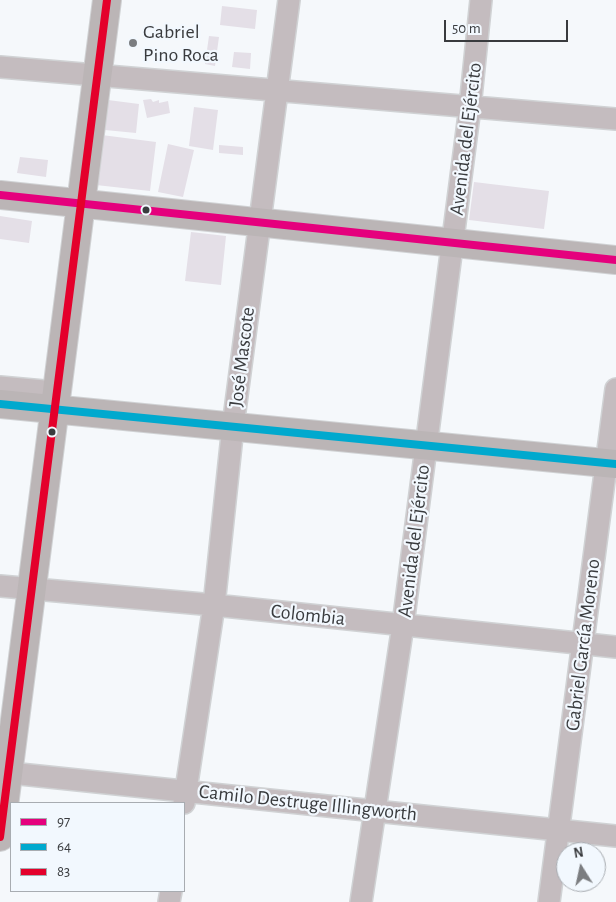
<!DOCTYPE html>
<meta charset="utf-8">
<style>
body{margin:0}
#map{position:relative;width:616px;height:902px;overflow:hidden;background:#f5f8fb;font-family:"Alegreya Sans",sans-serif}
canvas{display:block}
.legend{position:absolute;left:10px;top:802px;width:175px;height:90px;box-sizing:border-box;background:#f2f8fe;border:1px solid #a8acb1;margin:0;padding:6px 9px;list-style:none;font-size:15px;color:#393b3e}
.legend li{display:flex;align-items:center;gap:10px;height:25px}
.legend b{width:25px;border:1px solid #a8acb1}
.north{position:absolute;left:556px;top:842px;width:50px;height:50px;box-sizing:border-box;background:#f2f8fe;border:1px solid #a8acb1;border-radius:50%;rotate:350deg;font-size:14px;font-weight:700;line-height:20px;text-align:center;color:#393b3e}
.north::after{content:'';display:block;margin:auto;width:18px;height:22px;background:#7b7d80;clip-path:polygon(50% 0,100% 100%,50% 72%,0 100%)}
.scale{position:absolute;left:444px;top:20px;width:124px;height:22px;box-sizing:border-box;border:2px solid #393b3e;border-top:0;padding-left:6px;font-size:15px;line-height:18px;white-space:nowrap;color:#393b3e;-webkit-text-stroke:4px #f2f8fe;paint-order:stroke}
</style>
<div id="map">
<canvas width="616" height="902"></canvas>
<ul class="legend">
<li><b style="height:6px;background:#e5007d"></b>97</li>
<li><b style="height:6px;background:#00a9ce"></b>64</li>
<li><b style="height:6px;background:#e4002b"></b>83</li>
</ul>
<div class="north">N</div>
<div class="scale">50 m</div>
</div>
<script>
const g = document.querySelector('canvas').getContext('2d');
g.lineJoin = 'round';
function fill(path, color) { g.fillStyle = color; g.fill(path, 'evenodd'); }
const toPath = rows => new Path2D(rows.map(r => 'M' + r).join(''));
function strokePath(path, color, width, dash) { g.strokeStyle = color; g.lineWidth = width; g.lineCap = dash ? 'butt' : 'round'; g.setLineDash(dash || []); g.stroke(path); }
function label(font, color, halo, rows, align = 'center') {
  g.font = font + ' "Alegreya Sans",sans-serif'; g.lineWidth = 4.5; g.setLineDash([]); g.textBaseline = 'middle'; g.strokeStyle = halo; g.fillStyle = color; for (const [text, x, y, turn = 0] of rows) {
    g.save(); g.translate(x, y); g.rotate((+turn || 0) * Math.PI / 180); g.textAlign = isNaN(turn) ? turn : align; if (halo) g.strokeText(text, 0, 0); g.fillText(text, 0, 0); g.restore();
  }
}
const building = toPath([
 [222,6,257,10,255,29,220,25],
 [209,36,219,37,215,66,205,64],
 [234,52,251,53,250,69,232,67],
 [151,99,153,102,159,100,159,103,168,101,170,113,147,118,143,100],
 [108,100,139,104,136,133,105,130],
 [194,107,218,110,213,150,189,146],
 [94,134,156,142,150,191,87,184],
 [168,144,194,150,183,197,158,192],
 [219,145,243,147,243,155,219,153],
 [20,157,48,160,46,177,17,173],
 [474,182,549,191,544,229,469,220],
 [0,216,32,221,29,243,0,239],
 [191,232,226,236,221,285,185,281]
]);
const minor = toPath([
 [0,67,616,119],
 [0,387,44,391],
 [0,586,214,605,616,647],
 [0,772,616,836],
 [184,803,214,605,233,426,289,0],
 [169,902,171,891],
 [361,902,403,625,470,107,481,0],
 [549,902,616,389]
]);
const major = toPath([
 [0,195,616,260],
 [0,404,616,464],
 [0,837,107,0]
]);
const bus1 = toPath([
 [0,195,616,260]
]);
const bus2 = toPath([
 [0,404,616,464]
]);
const bus3 = toPath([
 [0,837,107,0]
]);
const markers = [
 [133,43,5,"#7b7d80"],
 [146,210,4.5,"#393b3e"],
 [52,432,4.5,"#393b3e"]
];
const poiNames = [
 ["Gabriel",143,32],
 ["Pino Roca",143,55]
];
const streetNames = [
 ["Avenida del Ejército",466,139,-83],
 ["José Mascote",242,357,-83],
 ["Avenida del Ejército",414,541,-83],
 ["Colombia",308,615,6],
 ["Gabriel García Moreno",583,645,-83],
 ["Camilo Destruge Illingworth",308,803,6]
];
fill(building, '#e4dfe7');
strokePath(minor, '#d0d2d4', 24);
strokePath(major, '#d0d2d4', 30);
strokePath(minor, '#c4bcbf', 21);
strokePath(major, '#bbb5b6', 28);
strokePath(bus1, '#e5007d', 8);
strokePath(bus2, '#00a9ce', 8);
strokePath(bus3, '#e4002b', 8);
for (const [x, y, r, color] of markers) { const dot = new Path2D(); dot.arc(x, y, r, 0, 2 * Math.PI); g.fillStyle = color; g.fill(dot); strokePath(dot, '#f2f8fe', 2); }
label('20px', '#393b3e', '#f2f8fe', poiNames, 'left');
label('20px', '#393b3e', '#f2f8fe', streetNames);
</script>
